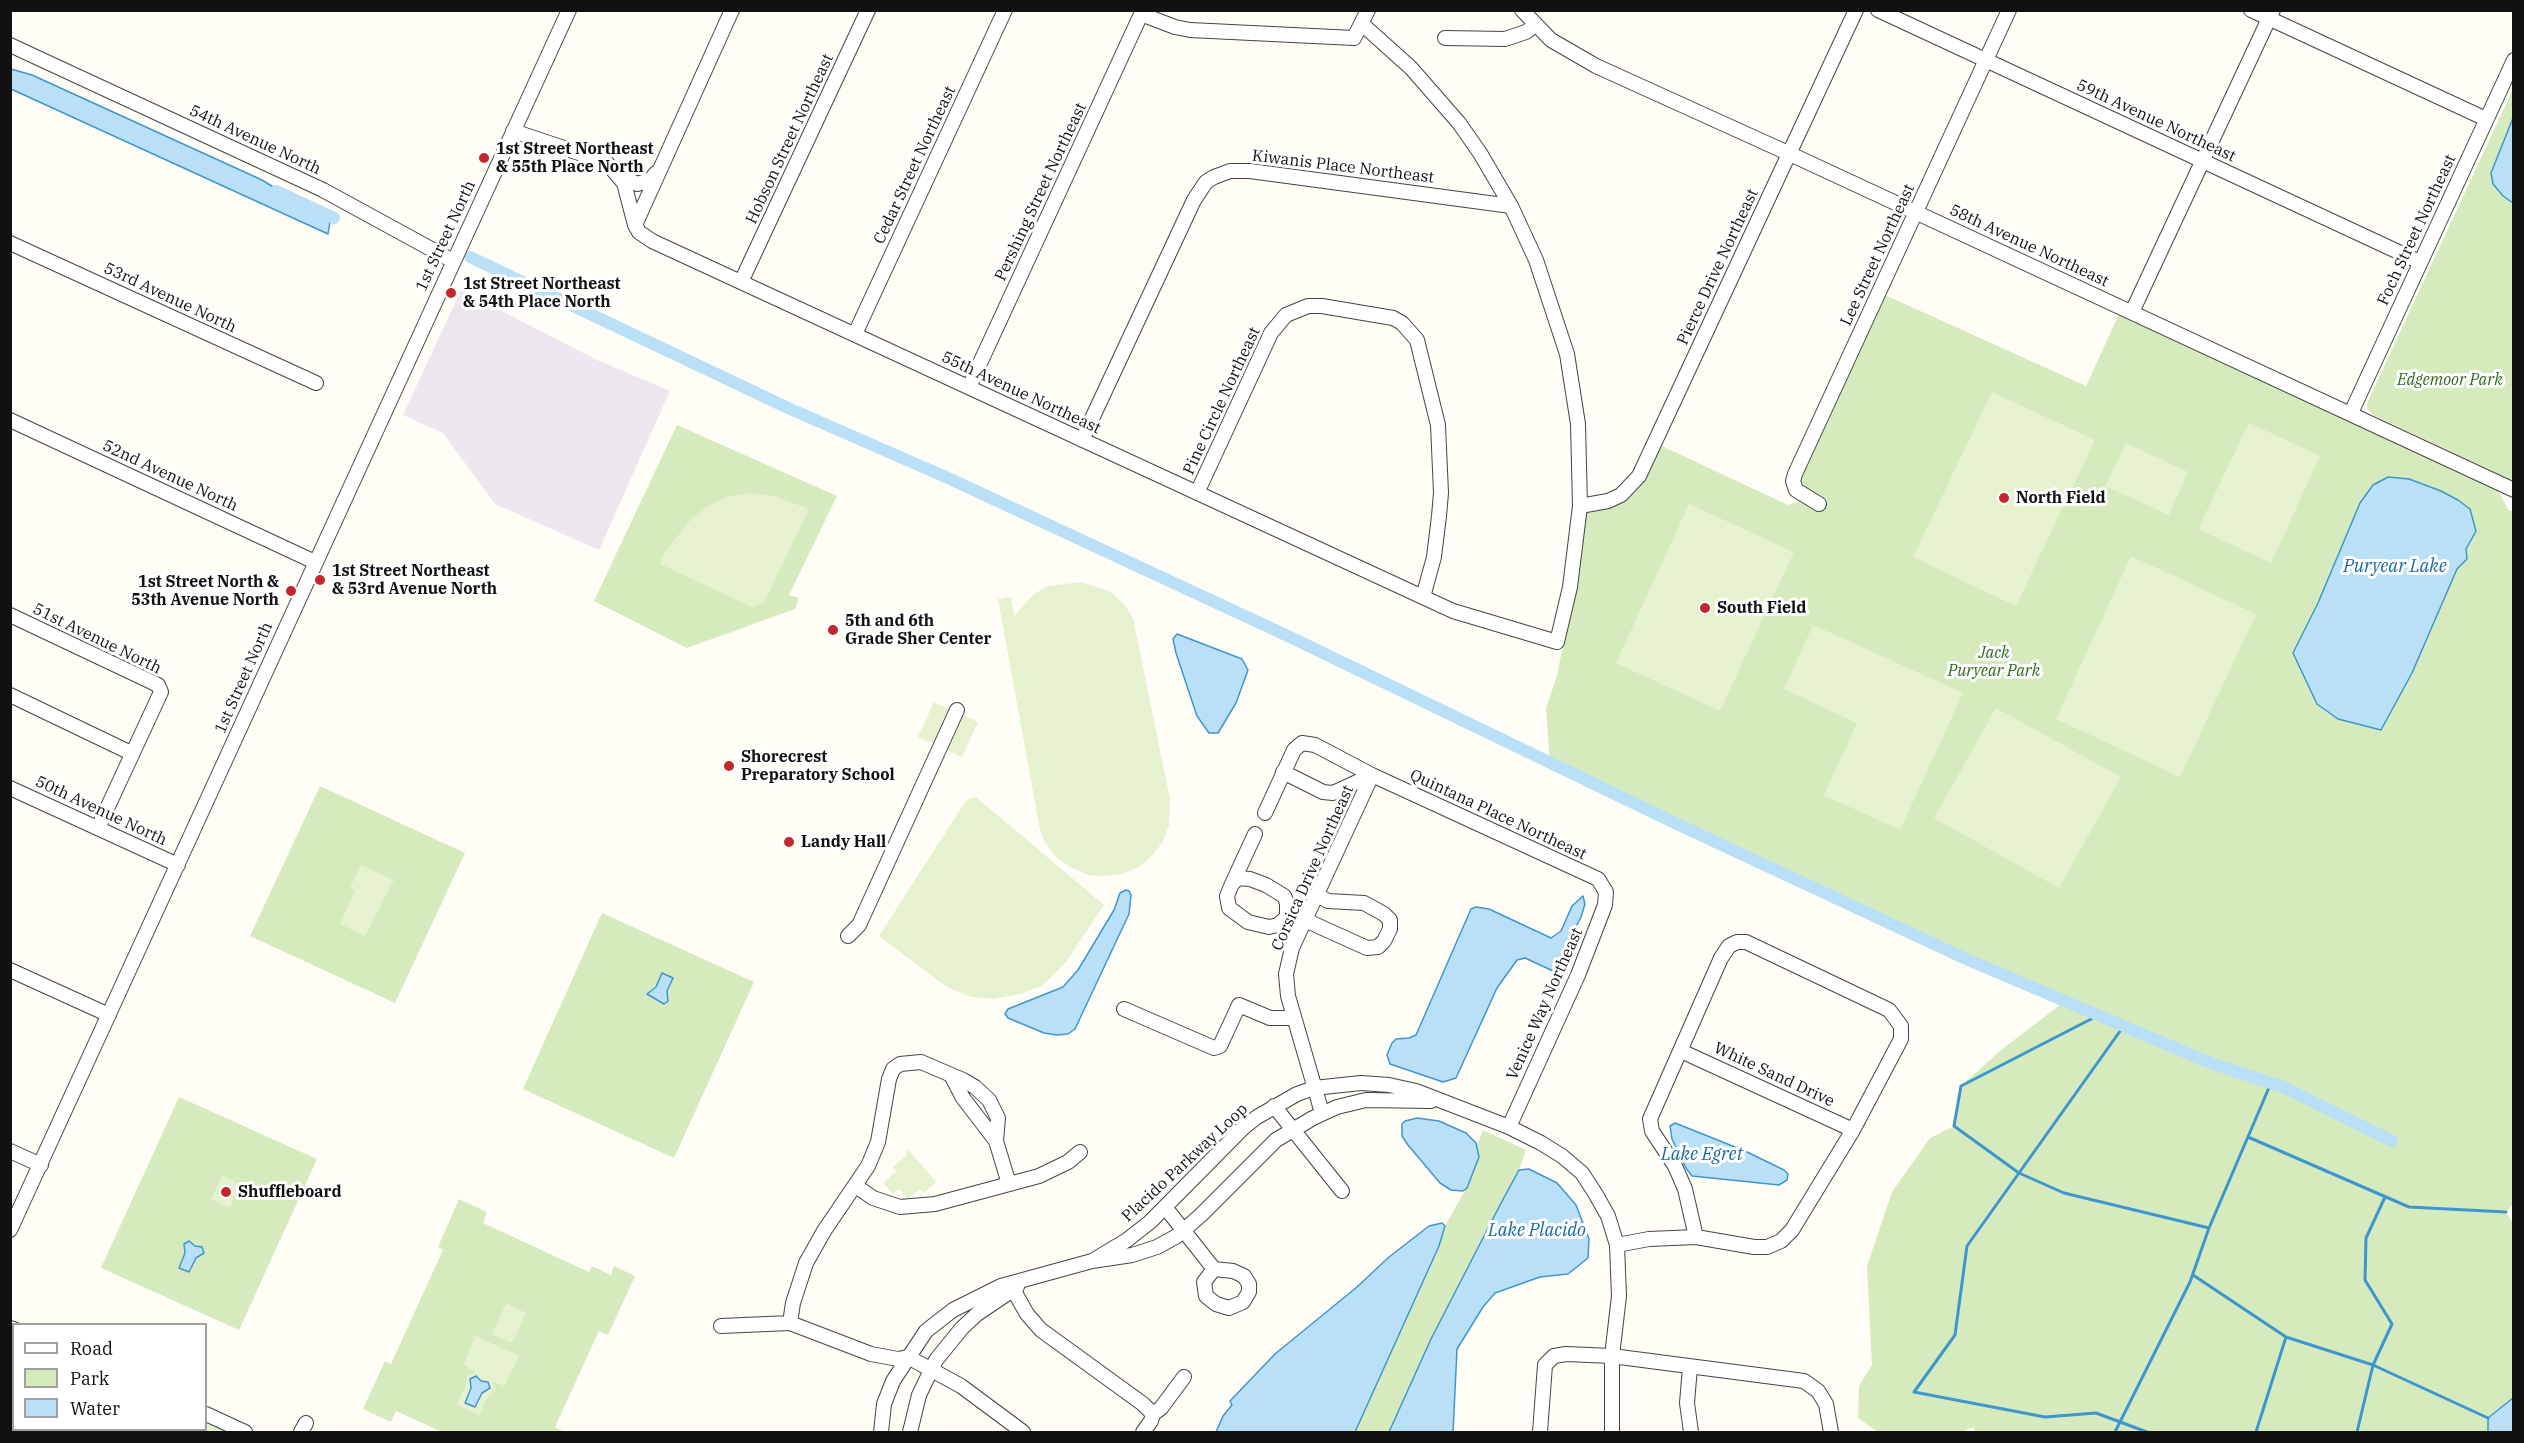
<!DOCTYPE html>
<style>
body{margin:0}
#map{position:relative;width:2524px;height:1443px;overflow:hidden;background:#fffdf5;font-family:"IBM Plex Serif",serif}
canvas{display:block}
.frame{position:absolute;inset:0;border:12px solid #111;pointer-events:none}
.legend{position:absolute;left:12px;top:1323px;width:195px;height:108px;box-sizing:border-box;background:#fff;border:2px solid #a0a0a0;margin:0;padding:8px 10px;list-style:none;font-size:18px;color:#111}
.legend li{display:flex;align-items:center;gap:12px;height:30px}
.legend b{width:30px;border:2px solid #a0a0a0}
</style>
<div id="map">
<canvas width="2524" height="1443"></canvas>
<div class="frame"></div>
<ul class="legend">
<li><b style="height:8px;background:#fff"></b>Road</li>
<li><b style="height:16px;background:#d5ebbd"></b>Park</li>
<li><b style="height:16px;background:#b9e0f7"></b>Water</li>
</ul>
</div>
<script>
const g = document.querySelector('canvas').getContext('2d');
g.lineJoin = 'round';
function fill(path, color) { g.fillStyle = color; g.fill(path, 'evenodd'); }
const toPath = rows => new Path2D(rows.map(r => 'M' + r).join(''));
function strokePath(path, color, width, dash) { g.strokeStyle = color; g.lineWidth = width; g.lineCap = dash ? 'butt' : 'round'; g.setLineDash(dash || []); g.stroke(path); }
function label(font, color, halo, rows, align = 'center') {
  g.font = font + ' "IBM Plex Serif",serif'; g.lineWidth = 6; g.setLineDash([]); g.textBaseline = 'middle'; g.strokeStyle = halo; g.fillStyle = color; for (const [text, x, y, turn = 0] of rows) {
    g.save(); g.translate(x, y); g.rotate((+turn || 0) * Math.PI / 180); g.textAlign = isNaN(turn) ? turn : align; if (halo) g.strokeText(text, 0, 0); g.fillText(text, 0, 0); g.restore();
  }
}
const industrial = toPath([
 [461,290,597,360,670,391,599,550,495,504,443,433,403,415]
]);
const green = toPath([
 [2513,89,2513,481,2373,415,2367,408,2368,401],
 [1885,295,2086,386,2120,312,2387,436,2498,490,2509,511,2514,511,2514,1203,2506,1212,2514,1225,2514,1398,2488,1418,2488,1432,1976,1432,1973,1427,1962,1432,1878,1432,1858,1418,1859,1386,1872,1365,1867,1266,1892,1192,1930,1138,1954,1126,1961,1086,2001,1050,2064,1002,1966,959,1550,763,1546,708,1557,676,1577,572,1585,515,1590,510,1629,496,1638,488,1648,475,1662,446,1788,505,1797,502,1803,488,1800,485,1800,476],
 [677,425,837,496,789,595,799,598,795,609,687,648,594,601],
 [320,786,465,853,395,1003,250,936],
 [602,913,754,982,674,1158,523,1089],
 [179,1097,317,1159,239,1330,101,1268],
 [1483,1130,1526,1150,1519,1170,1431,1339,1389,1432,1355,1432,1439,1246,1445,1226,1467,1187,1479,1157,1477,1145],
 [459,1199,487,1212,483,1223,589,1272,592,1266,611,1275,614,1266,635,1276,608,1335,599,1331,555,1427,565,1432,442,1432,396,1411,391,1422,363,1409,385,1361,391,1364,443,1250,438,1247]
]);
const pitch = toPath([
 [1992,392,2095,440,2016,606,1913,557],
 [2249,423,2320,456,2271,563,2198,529],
 [2126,443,2188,472,2169,515,2105,486],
 [749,493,774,496,809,509,764,603,752,607,660,564,665,552,691,519,708,506,727,497],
 [1689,504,1794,552,1720,711,1616,663],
 [2131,556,2256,614,2180,777,2056,719],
 [1082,582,1111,592,1124,604,1133,618,1170,799,1169,826,1162,843,1152,856,1139,867,1122,874,1104,876,1088,875,1070,867,1056,857,1045,842,1040,830,998,599,1011,597,1014,616,1034,594,1048,586],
 [1813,625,1963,693,1900,830,1824,795,1857,723,1784,689],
 [934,702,978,722,962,757,918,737],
 [1996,708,2121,777,2059,888,1934,818],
 [976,797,1104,905,1066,962,1042,986,1020,994,993,999,971,997,947,987,879,936,967,799],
 [361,865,394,880,365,936,340,924,355,890,350,888],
 [909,1150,936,1182,924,1193,920,1189,908,1199,899,1189,893,1194,883,1183,896,1171,893,1167,907,1155,906,1153],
 [222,1176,240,1184,230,1208,211,1199],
 [506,1303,526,1313,512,1343,492,1334],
 [475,1336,519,1356,504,1386,492,1381,496,1389,486,1399,480,1415,457,1405,466,1385,467,1376,475,1372,464,1364],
 [206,1414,245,1432,72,1432,74,1430,206,1430]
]);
const water = toPath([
 [11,69,32,75,262,180,330,222,328,234,11,89,11,69],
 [2513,118,2513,203,2503,196,2493,184,2491,173,2513,118],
 [2388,477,2409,479,2441,491,2458,500,2470,509,2476,531,2466,549,2467,559,2457,569,2412,673,2381,730,2338,719,2317,704,2293,653,2318,603,2360,503,2373,485,2388,477],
 [1177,634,1242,659,1248,670,1236,703,1218,733,1209,733,1197,716,1176,653,1173,639,1177,634],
 [1126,890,1129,891,1131,895,1129,914,1075,1029,1068,1034,1057,1035,1044,1033,1008,1018,1005,1014,1008,1009,1063,987,1078,970,1114,910,1120,893,1126,890],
 [1583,896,1585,904,1581,917,1553,971,1525,958,1517,960,1497,988,1456,1078,1443,1082,1390,1064,1387,1055,1392,1043,1396,1039,1409,1038,1416,1035,1471,909,1476,907,1489,909,1551,938,1561,931,1572,906,1583,896],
 [662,973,673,978,667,991,668,1001,664,1004,647,994,656,987,662,973],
 [1417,1118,1439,1121,1466,1133,1476,1143,1479,1157,1467,1188,1463,1191,1451,1190,1440,1183,1408,1145,1402,1136,1402,1124,1405,1121,1417,1118],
 [1675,1123,1745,1151,1784,1170,1788,1174,1787,1180,1779,1185,1692,1176,1686,1168,1672,1139,1670,1126,1675,1123],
 [1529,1169,1557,1183,1576,1205,1589,1239,1588,1258,1568,1274,1540,1277,1495,1293,1483,1307,1457,1349,1453,1432,1389,1432,1431,1339,1500,1205,1519,1170,1529,1169],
 [1442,1223,1445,1226,1439,1246,1355,1432,1216,1432,1223,1416,1232,1405,1230,1401,1275,1354,1357,1287,1389,1257,1429,1226,1442,1223],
 [189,1241,195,1246,202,1247,204,1253,196,1258,189,1272,179,1268,185,1253,184,1244,189,1241],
 [476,1376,481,1381,488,1382,490,1388,482,1393,475,1407,465,1403,471,1388,470,1379,476,1376],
 [2513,1398,2513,1432,2488,1432,2488,1418,2513,1398]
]);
const stream = toPath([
 [2097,1016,1961,1086,1954,1126,2019,1173,2064,1193,2209,1228],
 [2123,1027,1967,1246,1955,1335,1914,1392,2045,1417,2096,1413,2147,1432],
 [2248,1137,2409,1207,2506,1212],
 [2193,1275,2286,1337,2373,1365,2488,1418],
 [2115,1432,2190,1282,2209,1228,2271,1083],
 [2256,1432,2286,1337],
 [2357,1432,2373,1365,2392,1324,2365,1280,2366,1238,2385,1197]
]);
const canal = toPath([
 [276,191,334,218],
 [470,257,788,408,948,478,1290,637,1677,824,1966,959,2213,1064,2283,1087,2392,1141]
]);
const minor = toPath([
 [1522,10,1551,40,1596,66,1788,153,2514,490],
 [1878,10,2420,262],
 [2251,10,2486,119],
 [1141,14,1175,27,1190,30,1354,38,1368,10],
 [1445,38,1505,39,1526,32,1535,25],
 [10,45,323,190,453,261],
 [513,131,606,162,624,183,635,225,639,232,652,241,1453,611,1557,642,1570,587,1580,506,1578,424,1567,354,1536,260,1511,206,1480,153,1459,123,1411,68,1362,24],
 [619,174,637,184,650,180,656,173],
 [635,225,732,10],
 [10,243,316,383],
 [741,282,868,10],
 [2132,312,2273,10],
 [855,334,1005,10],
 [969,387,1143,10],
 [2351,413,2514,60],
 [10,420,315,562],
 [1082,440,1194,200,1206,182,1214,177,1230,171,1250,171,1511,206],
 [1197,493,1271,333,1286,315,1308,306,1322,306,1393,318,1402,323,1417,340,1438,425,1441,493,1439,516,1434,557,1423,597],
 [1819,504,1796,490,1793,481,1795,474,2009,10],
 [1580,506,1608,501,1621,495,1639,476,1856,10],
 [10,615,158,685,161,692,98,828],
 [10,695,131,753],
 [1283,772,1323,792,1333,793,1372,775],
 [10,788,178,865],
 [1265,813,1294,750,1302,743,1315,745,1372,775,1598,879,1606,892,1605,905,1578,975,1509,1127],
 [1232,884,1255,834],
 [1287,917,1287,903,1284,896,1266,885,1250,879,1238,878,1232,884,1227,896,1229,908,1248,922,1269,927,1278,925,1287,917,1305,920,1367,948,1378,947,1384,941,1390,929,1390,920,1384,914,1364,903,1328,901,1317,895],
 [848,936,859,925,957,710],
 [10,970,109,1015],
 [1124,1009,1214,1048,1220,1046,1239,1005,1270,1018,1294,1018],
 [1681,1051,1853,1130],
 [951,1075,963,1098,996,1141],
 [1274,1106,1342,1191],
 [1322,1113,1288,996,1286,974,1292,948,1372,775],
 [10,1151,41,1165],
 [856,1186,873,1198,900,1207,935,1204,1039,1176,1068,1162,1080,1152],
 [1165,1207,1214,1269,1233,1271,1244,1276,1249,1284,1249,1292,1243,1302,1229,1308,1216,1304,1206,1296,1204,1282,1214,1269],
 [10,1230,569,10],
 [1617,1245,1649,1239,1696,1237,1754,1247,1767,1247,1781,1241,1792,1230,1853,1130,1901,1039,1901,1026,1889,1010,1746,942,1737,942,1729,946,1721,958,1650,1119,1652,1131,1675,1166,1685,1189,1696,1237],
 [1092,1261,1127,1240,1150,1222,1244,1127,1257,1117,1297,1094,1314,1088,1361,1083,1389,1085,1416,1091,1509,1127,1541,1143,1562,1156,1582,1173,1595,1193,1608,1216,1617,1245,1619,1296,1612,1356,1612,1432],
 [1001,1286,1014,1291,1027,1314,1041,1330,1143,1404,1153,1414,1151,1421,1143,1432],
 [790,1323,793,1303,806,1263,824,1231,868,1166,878,1142,889,1079,893,1069,900,1064,921,1062,963,1080,975,1087,989,1100,998,1118,996,1141,1009,1184],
 [721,1326,790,1323,871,1354,898,1359,908,1357,961,1386,1023,1432],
 [10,1328,14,1329],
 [1690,1367,1687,1403,1691,1432],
 [206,1414,245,1432],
 [1153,1414,1161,1408,1184,1377],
 [301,1432,306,1423],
 [881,1432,884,1404,893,1381,926,1331,953,1310,1001,1286,1092,1261,1132,1255,1157,1247,1177,1236,1201,1215,1276,1140,1313,1118,1337,1107,1366,1100,1431,1101],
 [910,1432,919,1395,936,1360,962,1328,977,1314,1017,1287],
 [1540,1432,1545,1365,1554,1356,1566,1354,1612,1356,1804,1381,1818,1391,1826,1404,1831,1432]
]);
const markers = [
 [484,158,6,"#c4262e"],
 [451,293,6,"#c4262e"],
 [2004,498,6,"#c4262e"],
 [320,580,6,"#c4262e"],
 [291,591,6,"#c4262e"],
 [1705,608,6,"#c4262e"],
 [833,630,6,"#c4262e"],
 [729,766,6,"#c4262e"],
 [789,842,6,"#c4262e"],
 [226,1192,6,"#c4262e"]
];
const streetNames = [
 ["59th Avenue Northeast",2156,121,25],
 ["Hobson Street Northeast",790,139,-65],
 ["54th Avenue North",255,140,25],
 ["Cedar Street Northeast",915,165,-65],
 ["Kiwanis Place Northeast",1343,167,7],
 ["Pershing Street Northeast",1041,192,-65],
 ["Foch Street Northeast",2417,230,-65],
 ["1st Street North",446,236,-65],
 ["58th Avenue Northeast",2029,246,25],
 ["Lee Street Northeast",1878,255,-65],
 ["Pierce Drive Northeast",1718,267,-65],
 ["53rd Avenue North",170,298,25],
 ["55th Avenue Northeast",1021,393,25],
 ["Pine Circle Northeast",1222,401,-65],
 ["52nd Avenue North",170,476,25],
 ["51st Avenue North",97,639,26],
 ["1st Street North",244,678,-66],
 ["50th Avenue North",101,811,25],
 ["Quintana Place Northeast",1498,815,25],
 ["Corsica Drive Northeast",1313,868,-66],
 ["Venice Way Northeast",1545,1004,-66],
 ["White Sand Drive",1774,1075,25],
 ["Placido Parkway Loop",1185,1163,-43]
];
const poiNames = [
 ["1st Street Northeast",496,149],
 ["& 55th Place North",496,167],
 ["1st Street Northeast",463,284],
 ["& 54th Place North",463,302],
 ["North Field",2016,498],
 ["1st Street Northeast",332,571],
 ["& 53rd Avenue North",332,589],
 ["1st Street North &",279,582,"right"],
 ["53th Avenue North",279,600,"right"],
 ["South Field",1717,608],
 ["5th and 6th",845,621],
 ["Grade Sher Center",845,639],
 ["Shorecrest",741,757],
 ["Preparatory School",741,775],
 ["Landy Hall",801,842],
 ["Shuffleboard",238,1192]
];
const parkNames = [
 ["Edgemoor Park",2450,380],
 ["Jack",1994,653],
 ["Puryear Park",1994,671]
];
const waterNames = [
 ["Puryear Lake",2395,567],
 ["Lake Egret",1702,1155],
 ["Lake Placido",1537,1231]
];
fill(industrial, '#eee6ef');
fill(green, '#d5ebbd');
fill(pitch, '#e6f2cf');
fill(water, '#b9e0f7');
strokePath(water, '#3f96cf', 1.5);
strokePath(stream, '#3f96cf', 3);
strokePath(canal, '#b9e0f7', 12);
strokePath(minor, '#444', 16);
strokePath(minor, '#fff', 14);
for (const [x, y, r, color] of markers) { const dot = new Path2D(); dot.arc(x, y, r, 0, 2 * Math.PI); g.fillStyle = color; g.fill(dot); strokePath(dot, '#fff', 2); }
label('16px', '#111', '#fff', streetNames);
label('bold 16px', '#111', '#fff', poiNames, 'left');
label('italic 16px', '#2f6b1f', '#fff', parkNames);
label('italic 18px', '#1768a6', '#fff', waterNames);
</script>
